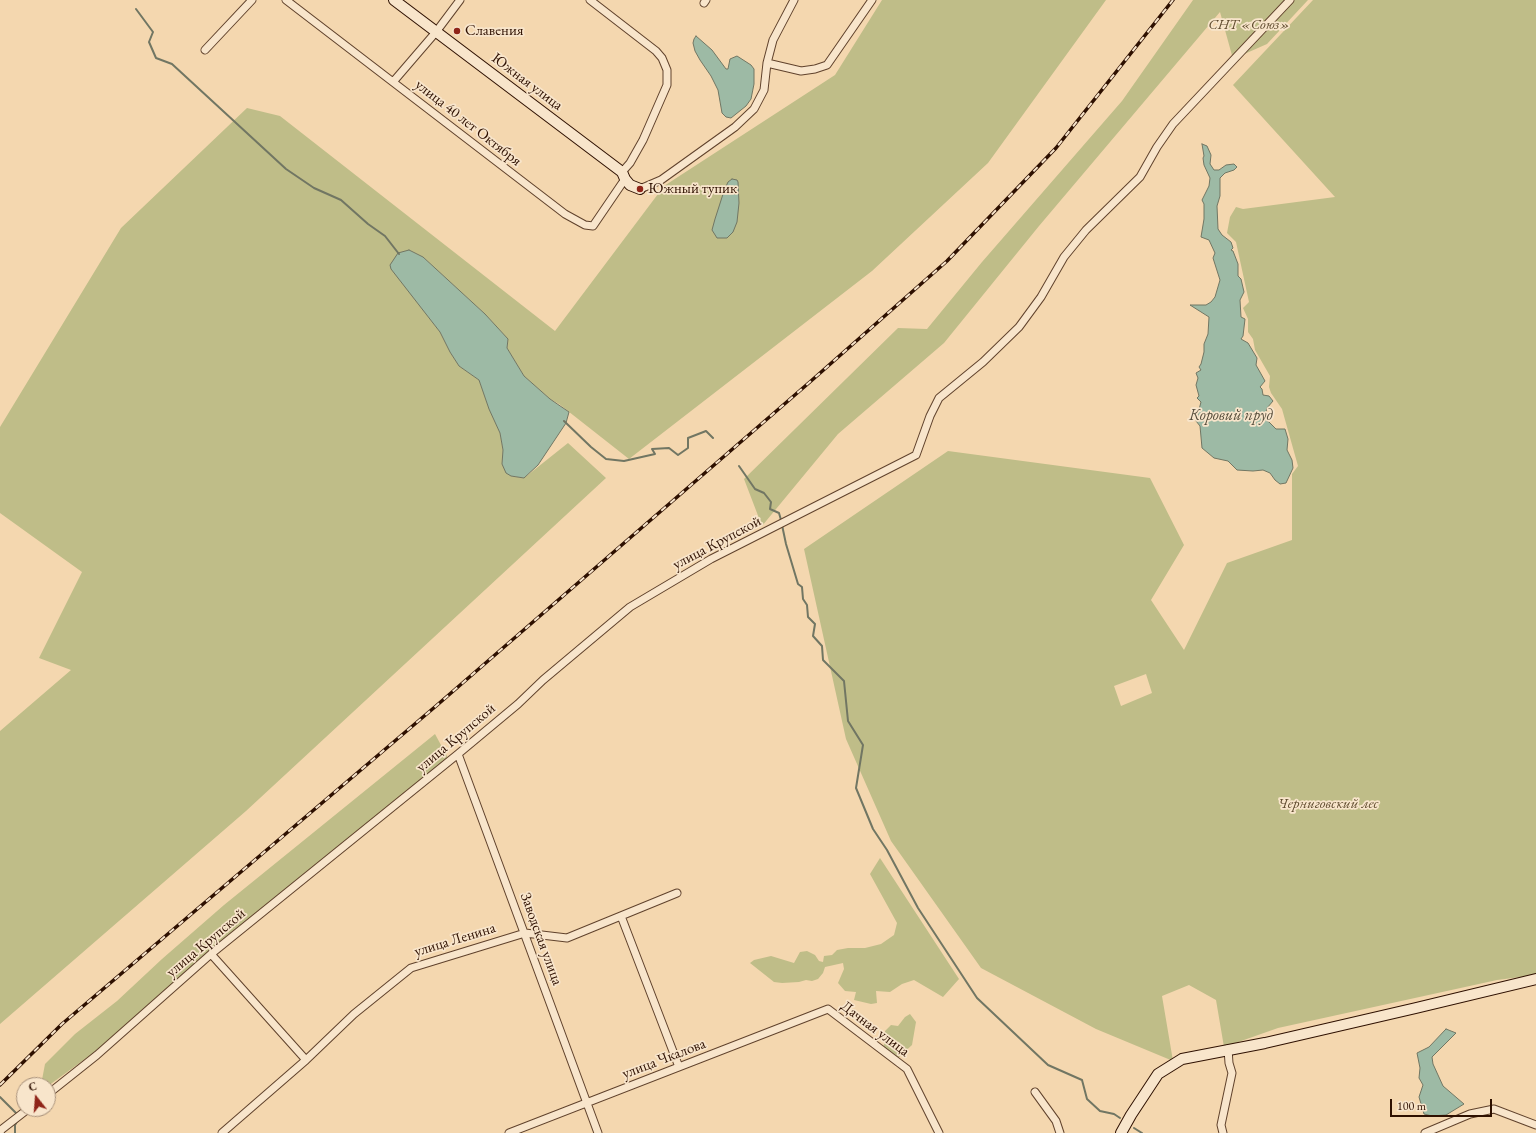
<!DOCTYPE html>
<meta charset="utf-8">
<style>
body{margin:0}
#map{position:relative;width:1536px;height:1133px;overflow:hidden;background:#f4d7af;font-family:"EB Garamond",serif}
canvas{display:block}
.north{position:absolute;left:16px;top:1077px;width:40px;height:40px;box-sizing:border-box;background:#f8e5cb;border:1px solid #a7907a;border-radius:50%;rotate:343deg;font-size:11px;font-weight:700;line-height:16px;text-align:center;color:#2e1000}
.north::after{content:'';display:block;margin:auto;width:14px;height:18px;background:#8f2418;clip-path:polygon(50% 0,100% 100%,50% 72%,0 100%)}
.scale{position:absolute;left:1390px;top:1099px;width:102px;height:18px;box-sizing:border-box;border:2px solid #2e1000;border-top:0;padding-left:5px;font-size:12px;line-height:14px;white-space:nowrap;color:#2e1000;-webkit-text-stroke:3px #f8e5cb;paint-order:stroke}
</style>
<div id="map">
<canvas width="1536" height="1133"></canvas>
<div class="north">С</div>
<div class="scale">100 m</div>
</div>
<script>
const g = document.querySelector('canvas').getContext('2d');
g.lineJoin = 'round';
function fill(path, color) { g.fillStyle = color; g.fill(path, 'evenodd'); }
const toPath = rows => new Path2D(rows.map(r => 'M' + r).join(''));
function strokePath(path, color, width, dash) { g.strokeStyle = color; g.lineWidth = width; g.lineCap = dash ? 'butt' : 'round'; g.setLineDash(dash || []); g.stroke(path); }
function label(font, color, halo, rows, align = 'center') {
  g.font = font + ' "EB Garamond",serif'; g.lineWidth = 3.5; g.setLineDash([]); g.textBaseline = 'middle'; g.strokeStyle = halo; g.fillStyle = color; for (const [text, x, y, turn = 0] of rows) {
    g.save(); g.translate(x, y); g.rotate((+turn || 0) * Math.PI / 180); g.textAlign = isNaN(turn) ? turn : align; if (halo) g.strokeText(text, 0, 0); g.fillText(text, 0, 0); g.restore();
  }
}
const green = toPath([
 [882,0,1106,0,988,163,872,271,629,459,559,404,550,399,524,376,507,348,508,339,485,314,423,257,409,250,392,269,440,332,450,352,459,366,479,380,489,408,500,433,503,450,502,464,511,476,524,478,568,443,606,478,246,811,0,1024,0,731,71,670,39,658,82,572,0,513,0,427,121,228,247,108,280,116,555,331,664,186,835,75],
 [1193,0,1308,0,1267,44,1233,59,1220,12,1039,226,944,343,838,434,762,526,744,479,898,328,927,329,982,262,1122,101],
 [1313,0,1536,0,1536,975,1497,980,1278,1028,1224,1047,1216,1000,1189,985,1162,996,1173,1061,1096,1029,981,968,891,841,846,739,804,549,948,451,1150,478,1184,545,1151,600,1184,650,1227,563,1292,540,1292,474,1298,466,1282,409,1271,393,1269,387,1270,376,1255,350,1253,339,1248,332,1248,319,1243,308,1249,302,1236,242,1227,233,1230,217,1236,207,1243,209,1335,197,1233,85],
 [1146,674,1152,693,1121,706,1114,686],
 [435,734,448,758,342,844,96,1051,48,1086,48,1085,41,1085,45,1064,75,1034,117,1001,162,959,224,905],
 [880,858,959,979,943,997,914,980,902,984,890,992,876,991,877,1003,871,1004,854,1000,856,992,845,991,838,983,844,969,843,963,825,967,823,973,818,979,812,981,806,980,799,982,782,983,774,982,750,963,754,960,771,956,794,963,800,952,807,951,815,955,819,961,823,962,824,956,832,955,837,950,848,948,865,948,881,944,894,935,897,923,870,874],
 [910,1014,916,1022,912,1045,898,1058,883,1047,885,1042,885,1031,891,1025,898,1026,905,1017]
]);
const water = toPath([
 [696,36,712,50,726,69,728,69,730,59,737,56,751,65,754,69,754,84,751,99,746,106,731,118,726,117,722,113,718,90,711,76,700,60,695,51,693,43,694,39,696,36],
 [1202,144,1207,146,1211,155,1210,164,1214,170,1219,170,1226,165,1234,164,1237,167,1234,170,1225,173,1220,178,1220,196,1217,206,1218,229,1222,235,1231,242,1233,248,1231,250,1233,251,1238,264,1238,276,1241,279,1244,292,1240,300,1241,317,1245,319,1243,336,1241,339,1248,343,1257,358,1256,365,1265,381,1260,387,1262,389,1263,395,1269,396,1273,401,1267,408,1264,419,1269,422,1276,429,1285,429,1288,439,1287,450,1292,460,1293,468,1286,483,1280,484,1275,480,1270,473,1263,470,1253,471,1237,470,1228,461,1214,458,1202,448,1200,426,1196,421,1201,402,1197,398,1199,396,1196,385,1198,378,1196,373,1201,370,1199,367,1201,364,1204,352,1204,344,1208,334,1209,317,1190,305,1206,305,1211,302,1215,297,1220,280,1213,258,1215,253,1209,240,1201,237,1204,219,1204,204,1202,200,1209,186,1210,178,1204,165,1203,158,1204,156,1202,144],
 [732,179,737,180,738,182,739,203,737,222,733,232,727,238,717,238,712,230,715,219,724,191,728,182,732,179],
 [409,250,423,257,485,314,508,339,507,348,524,376,550,399,569,412,566,423,538,465,524,478,511,476,506,473,502,464,503,450,500,433,489,409,479,380,459,366,450,352,440,332,391,269,390,265,398,253,409,250],
 [1446,1029,1456,1033,1432,1057,1433,1064,1443,1086,1464,1104,1446,1115,1432,1116,1424,1114,1419,1097,1423,1085,1419,1078,1420,1068,1417,1053,1429,1047,1446,1029]
]);
const stream = toPath([
 [136,9,153,32,149,42,156,58,172,64,286,169,314,188,341,200,368,224,385,236,399,254],
 [564,421,591,447,606,459,624,461,655,454,652,449,669,448,678,455,688,448,688,438,706,431,713,438],
 [739,466,755,489,764,493,771,502,770,509,779,513,781,520],
 [782,525,786,544,798,584,802,587,803,599,807,605,808,617,815,624,813,636,822,646,823,660,844,681,848,721,863,745,856,788,873,829,887,850,918,908,977,998,1048,1065,1082,1080,1087,1099,1100,1111,1114,1114,1120,1118],
 [0,1097,16,1113],
 [1134,1128,1142,1133],
 [15,1133,15,1125,18,1120]
]);
const street = toPath([
 [286,0,565,214,585,225,593,226,625,179],
 [590,0,656,51,662,58,667,70,667,85,643,140,630,163,622,172],
 [704,3,706,0],
 [205,50,252,0],
 [767,63,801,71,815,69,827,65,872,0],
 [393,82,436,32,460,0],
 [640,189,661,180,735,127,754,109,764,90,767,63,773,40,794,0],
 [458,754,598,1133],
 [621,916,679,1067],
 [211,954,306,1060],
 [1035,1092,1056,1121,1060,1133],
 [48,1094,97,1055,211,954,458,754,518,704,543,680,630,607,711,559,916,455,930,416,939,398,983,362,1019,327,1041,297,1064,257,1086,230,1140,177,1157,147,1173,124,1290,0],
 [0,1133,1,1130,28,1109],
 [222,1133,306,1060,354,1014,411,968,525,933,567,938,677,893],
 [509,1133,828,1009,907,1069,939,1133],
 [1223,1133,1221,1125,1232,1073,1229,1063,1228,1049],
 [1425,1133,1470,1114,1494,1109,1536,1125]
]);
const secondary = toPath([
 [394,0,622,172,625,179,630,185,640,189],
 [1121,1133,1131,1115,1158,1074,1182,1059,1265,1043,1416,1008,1536,979]
]);
const rail = toPath([
 [0,1085,62,1024,436,706,811,381,947,261,1056,148,1173,0]
]);
const markers = [
 [457,31,4,"#8f2418"],
 [640,189,4,"#8f2418"]
];
const parkNames = [
 ["СНТ «Союз»",1249,25],
 ["Черниговский лес",1328,804]
];
const poiNames = [
 ["Славения",465,31],
 ["Южный тупик",648,189]
];
const streetNames = [
 ["Южная улица",527,82,37],
 ["улица 40 лет Октября",468,123,38],
 ["улица Крупской",717,543,-28],
 ["улица Крупской",456,738,-40],
 ["Заводская улица",541,939,70],
 ["улица Ленина",455,940,-17],
 ["улица Крупской",206,943,-40],
 ["Дачная улица",875,1029,37],
 ["улица Чкалова",664,1059,-21]
];
const waterNames = [
 ["Коровий пруд",1231,416]
];
fill(green, '#bfbd88');
fill(water, '#9dbaa5');
strokePath(water, '#717663', 1);
strokePath(stream, '#717663', 2);
strokePath(street, '#60422c', 9);
strokePath(secondary, '#2e1000', 12);
strokePath(street, '#f8e5cb', 7);
strokePath(secondary, '#f8e5cb', 10);
strokePath(rail, '#2e1000', 3.5);
strokePath(rail, '#f8e5cb', 2, [6]);
for (const [x, y, r, color] of markers) { const dot = new Path2D(); dot.arc(x, y, r, 0, 2 * Math.PI); g.fillStyle = color; g.fill(dot); strokePath(dot, '#f8e5cb', 1.5); }
label('italic 15px', '#614d30', '#f8e5cb', parkNames);
label('15px', '#2e1000', '#f8e5cb', poiNames, 'left');
label('15px', '#2e1000', '#f8e5cb', streetNames);
label('italic 16px', '#554c3a', '#f8e5cb', waterNames);
</script>
